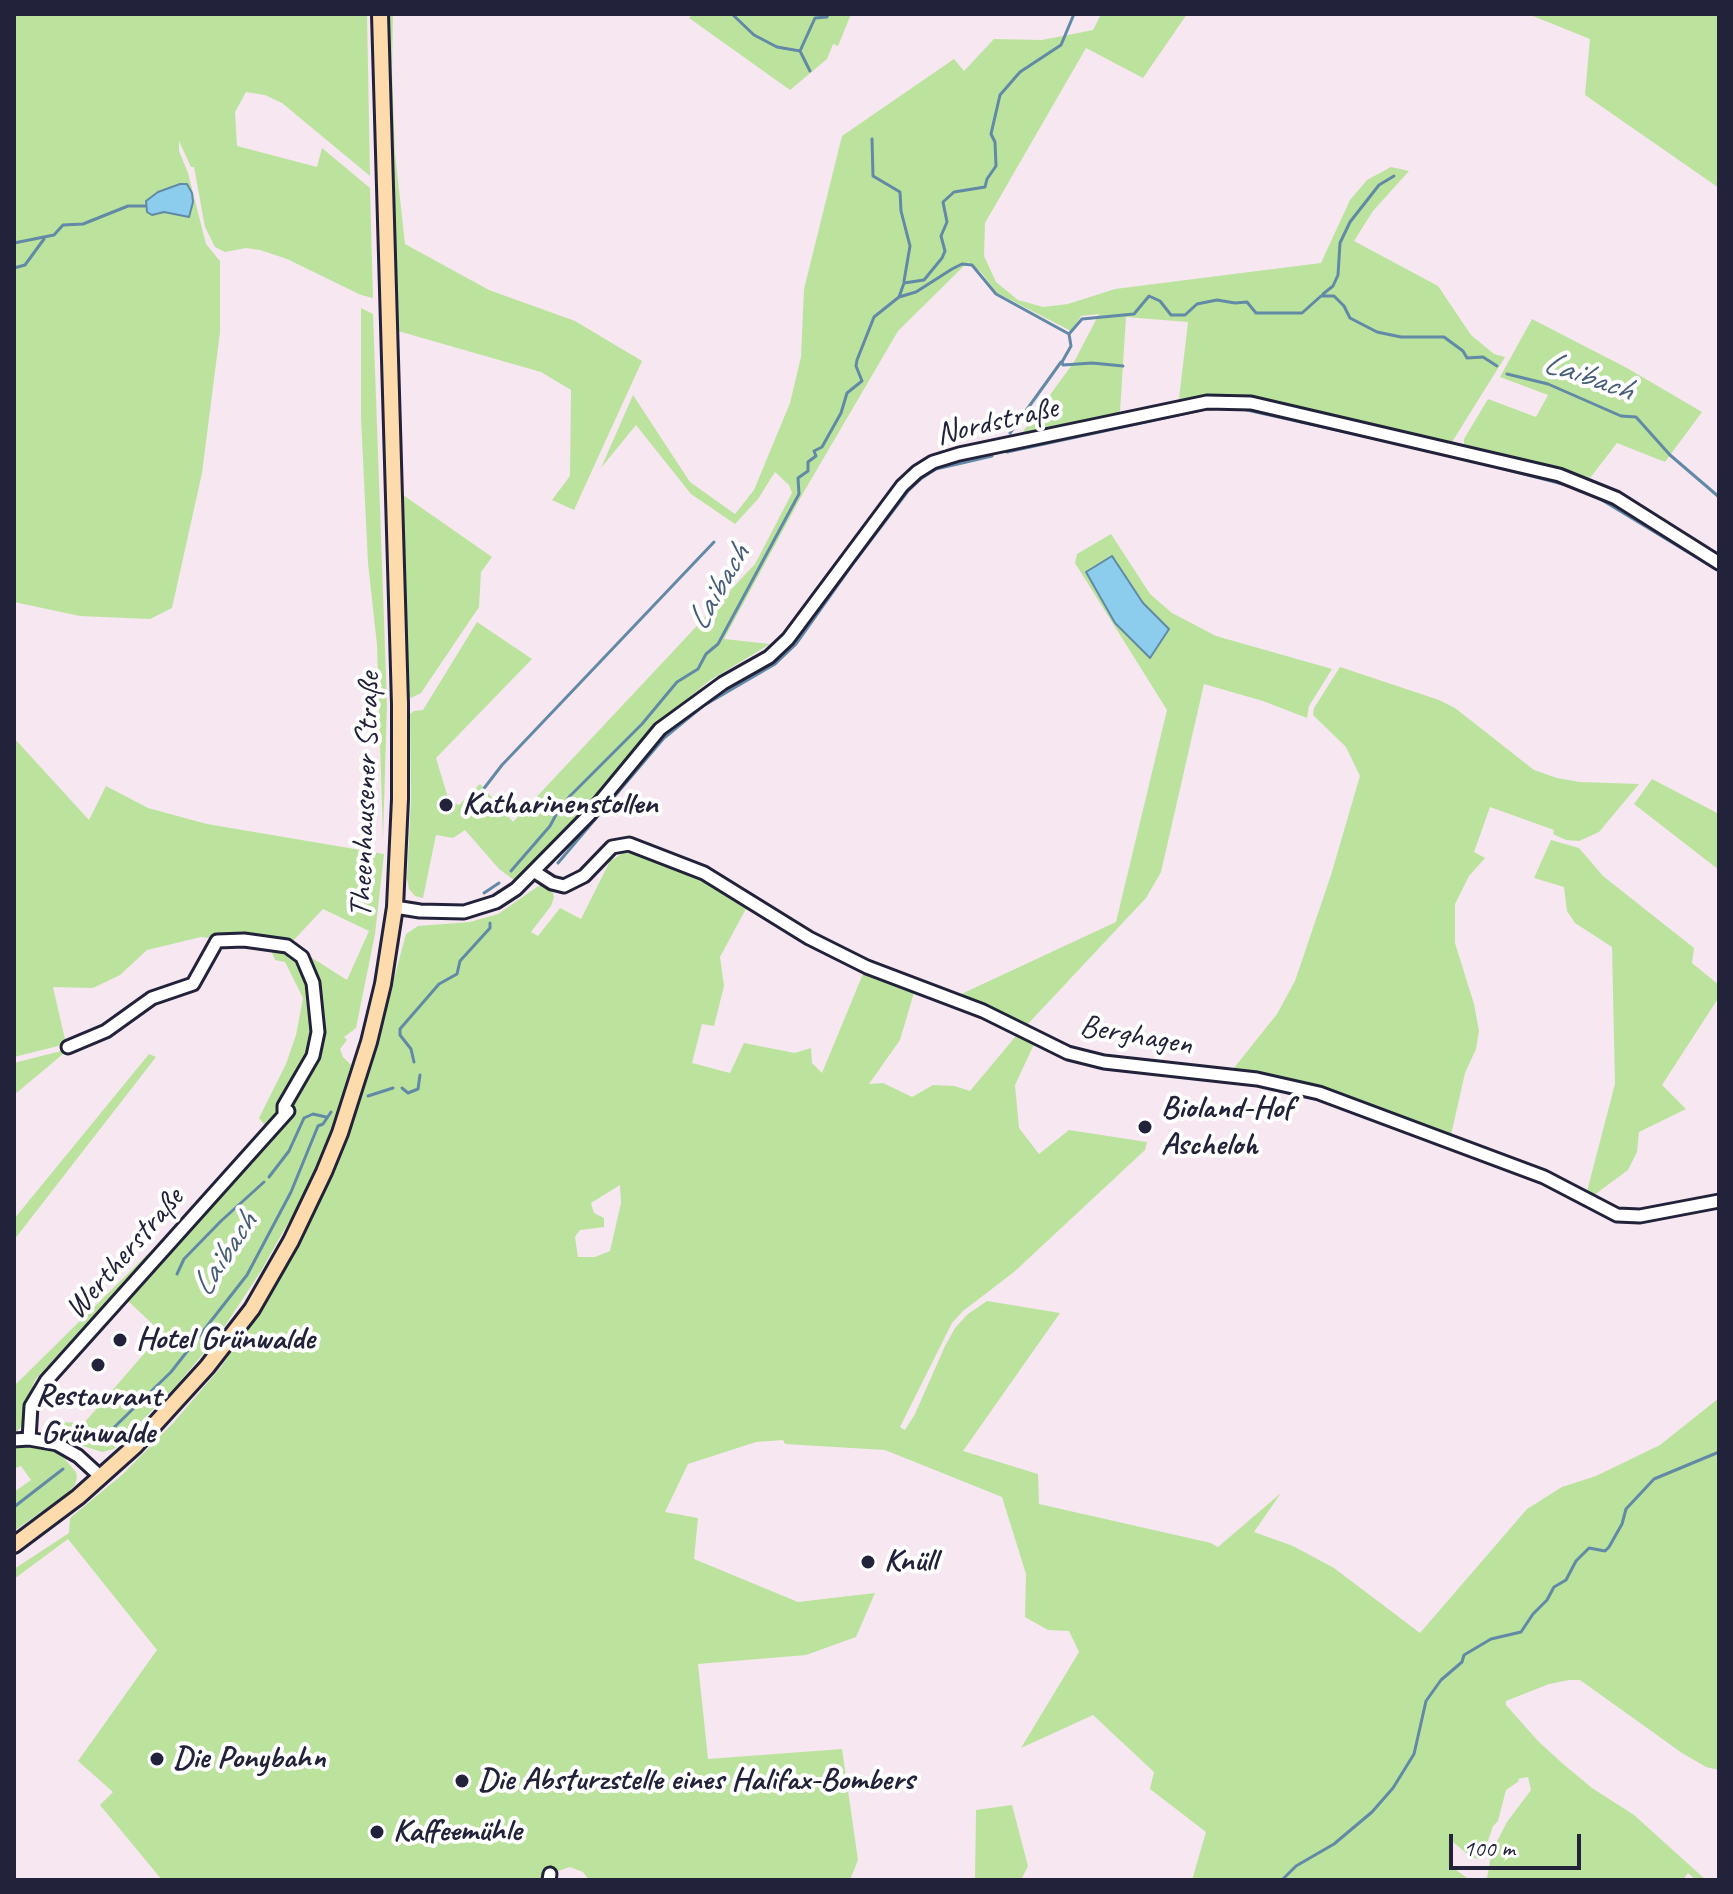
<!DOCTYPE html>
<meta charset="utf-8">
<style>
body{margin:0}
#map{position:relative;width:1733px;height:1894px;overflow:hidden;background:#f6e7f0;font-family:Caveat,sans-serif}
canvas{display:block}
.frame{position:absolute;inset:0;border:16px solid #22223b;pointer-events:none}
.scale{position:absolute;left:1449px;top:1834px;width:132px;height:36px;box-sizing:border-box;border:4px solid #22223b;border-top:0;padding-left:10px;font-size:24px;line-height:28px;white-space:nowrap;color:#22223b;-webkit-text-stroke:6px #fff;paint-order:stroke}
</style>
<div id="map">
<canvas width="1733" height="1894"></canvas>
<div class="frame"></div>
<div class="scale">100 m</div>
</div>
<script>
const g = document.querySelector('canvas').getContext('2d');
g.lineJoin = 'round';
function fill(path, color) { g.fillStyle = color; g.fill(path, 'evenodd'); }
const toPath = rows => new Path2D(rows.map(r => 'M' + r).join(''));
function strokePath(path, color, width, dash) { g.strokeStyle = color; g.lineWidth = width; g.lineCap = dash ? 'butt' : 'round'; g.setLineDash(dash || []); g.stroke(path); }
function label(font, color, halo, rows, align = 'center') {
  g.font = font + ' Caveat,sans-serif'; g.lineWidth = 8; g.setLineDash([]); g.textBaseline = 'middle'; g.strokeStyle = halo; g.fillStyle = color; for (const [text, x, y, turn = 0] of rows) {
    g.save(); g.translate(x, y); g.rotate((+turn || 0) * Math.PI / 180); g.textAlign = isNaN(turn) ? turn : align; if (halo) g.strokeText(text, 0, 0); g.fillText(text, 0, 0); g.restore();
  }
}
const green = toPath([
 [14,14,367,14,370,176,282,103,265,95,246,92,235,112,237,146,317,167,322,148,370,188,373,298,361,295,287,259,260,250,246,248,225,252,215,247,205,227,194,167,191,167,179,141,179,151,188,173,206,244,220,261,220,332,202,473,172,608,150,619,80,616,14,602],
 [388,14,393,14,392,72,395,153,405,244,489,290,575,321,642,361,574,510,552,500,570,476,571,390,541,372,398,331],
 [692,14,851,14,838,46,833,44,827,59,790,90,689,18],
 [1101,14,1187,14,1143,78,1086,48,985,223,984,256,996,282,1018,300,1043,307,1068,304,1115,289,1321,263,1350,200,1367,180,1391,167,1409,171,1373,211,1354,241,1438,286,1471,335,1494,354,1505,357,1452,442,1252,396,1231,394,1179,399,1188,322,1126,317,1120,412,1022,433,1074,362,1099,314,1081,316,1071,331,997,293,981,272,968,262,898,331,802,495,724,639,770,644,709,681,655,725,567,828,514,880,499,869,465,830,453,838,436,835,423,898,415,896,409,889,407,878,411,799,410,714,414,711,423,710,477,622,532,659,436,758,449,801,459,805,480,784,513,822,755,564,792,493,789,485,775,472,758,499,735,524,691,494,636,425,601,468,633,395,690,482,735,514,754,490,790,403,801,357,804,289,842,136,954,59,964,71,994,39,1042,40,1093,30],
 [1528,14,1719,14,1719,188,1585,95,1590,39],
 [361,308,373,314,387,704,383,839,377,645,368,563,361,418],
 [1532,319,1627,368,1702,412,1665,462,1617,443,1590,478,1561,468,1464,444,1464,439,1488,399,1536,417,1548,395,1500,377],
 [403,495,492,557,481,572,479,607,421,693,411,698,408,695],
 [1111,534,1150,594,1172,613,1216,636,1332,669,1309,706,1307,718,1263,701,1204,684,1161,872,1146,898,1026,1026,957,996,1116,922,1167,710,1075,563,1077,554],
 [1112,556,1143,603,1168,629,1150,657],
 [1340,667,1439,700,1455,708,1534,770,1557,778,1580,782,1639,784,1599,832,1579,841,1566,840,1553,834,1554,830,1490,807,1474,852,1485,858,1469,876,1455,904,1455,943,1474,1004,1479,1031,1476,1049,1465,1073,1451,1135,1230,1073,1277,1014,1295,981,1331,875,1360,776,1346,747,1313,715,1314,708],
 [14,738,89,820,106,786,148,808,207,824,384,854,375,934,356,1028,344,1037,347,1040,340,1049,343,1057,351,1065,332,1129,305,1193,261,1271,219,1335,176,1386,114,1449,102,1452,49,1435,55,1422,84,1423,162,1333,128,1301,273,1135,259,1118,286,1064,296,1035,303,998,285,962,275,960,269,945,201,937,147,950,120,975,93,988,53,987,66,1044,14,1057],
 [323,909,369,931,347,980,290,944],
 [1652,779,1719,814,1719,870,1634,804],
 [1551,840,1579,848,1603,876,1694,948,1692,963,1719,985,1719,997,1662,1085,1686,1109,1639,1132,1637,1152,1628,1170,1590,1198,1586,1195,1615,1084,1612,947,1575,923,1567,911,1564,887,1534,878],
 [628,850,644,852,701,877,748,905,720,957,724,986,714,1026,702,1024,692,1063,730,1073,744,1043,795,1053,811,1048,812,1063,822,1073,865,969,915,989,900,1040,869,1084,883,1083,912,1097,933,1085,954,1086,970,1091,1020,1031,1036,1040,1015,1085,1019,1128,1039,1154,1069,1130,1147,1142,1145,1150,1014,1272,963,1311,952,1323,900,1427,905,1430,915,1414,945,1346,955,1328,968,1314,987,1301,1060,1313,963,1451,1038,1474,1039,1504,1211,1543,1218,1547,1281,1493,1254,1532,1293,1546,1334,1568,1420,1633,1527,1509,1562,1487,1596,1476,1660,1445,1719,1398,1719,1770,1706,1767,1682,1753,1580,1680,1569,1680,1549,1684,1506,1701,1506,1705,1538,1741,1562,1763,1592,1788,1634,1815,1706,1880,1696,1880,1688,1873,1683,1880,1482,1880,1487,1878,1492,1851,1507,1822,1531,1790,1528,1777,1518,1779,1519,1781,1506,1790,1498,1821,1493,1826,1482,1859,1472,1858,1453,1842,1449,1865,1470,1880,1192,1880,1206,1832,1150,1789,1154,1772,1093,1715,1021,1748,1079,1652,1069,1631,1048,1630,1025,1617,1026,1574,1002,1497,885,1450,785,1444,783,1440,756,1442,688,1464,665,1512,698,1518,694,1559,798,1602,875,1593,856,1637,806,1655,698,1664,708,1759,842,1749,858,1860,850,1880,589,1880,583,1872,570,1867,558,1871,548,1867,542,1880,162,1880,100,1805,113,1792,78,1761,157,1650,68,1539,14,1579,14,1569,69,1533,70,1518,123,1474,174,1422,221,1367,260,1310,300,1240,348,1135,369,1072,406,934,418,926,470,922,498,914,540,885,552,890,554,897,551,906,531,932,538,936,560,908,581,919,610,861],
 [620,1185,621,1203,610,1251,595,1257,578,1257,575,1237,580,1230,604,1227,604,1218,594,1213,591,1203],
 [69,1049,14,1095,14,1063],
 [149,1054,156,1057,14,1240,14,1219],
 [167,1235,35,1380,25,1405,23,1425,14,1434,14,1386],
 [33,1446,48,1449,63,1457,76,1472,77,1477,75,1485,65,1495,14,1531,14,1492,31,1480,21,1466,14,1469,14,1448],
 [1012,1805,1028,1866,1021,1880,975,1880,976,1810]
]);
const water = toPath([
 [180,184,187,184,192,193,193,202,189,217,164,212,152,215,147,212,146,201,158,192,180,184],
 [1112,556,1143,603,1169,629,1150,658,1115,623,1086,572,1112,556]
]);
const stream = toPath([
 [732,14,754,35,777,47,800,51],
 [810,71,800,51,815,18,827,17,828,14],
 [872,139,873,176,900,192,901,211,910,246,904,281],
 [14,243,54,235,63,225,83,224,128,206,145,206],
 [14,268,25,265,44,239],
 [1323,294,1333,286,1338,275,1340,243,1350,222,1379,185,1394,176],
 [899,297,904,283,924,280,942,258,945,251,941,236,947,222,943,202,954,192,985,187,987,179,996,166,995,142,991,134,1000,95,1020,72,1061,45,1074,14],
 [1069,334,1071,346,1062,362,1063,365,1092,363,1123,366],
 [1507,374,1548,384,1621,416,1636,417,1670,455,1719,497],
 [1238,408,1449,455],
 [1010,433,1061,362],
 [1007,452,1206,409,1223,408],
 [1462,458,1574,487],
 [1592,494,1719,571],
 [472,804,502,765,714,542],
 [558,863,664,738,703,706,775,664,796,644,855,561,908,491,922,478,936,469,992,456],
 [511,871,550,826,558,811,570,796,642,724,677,682,698,669,706,654,718,644,799,494,798,478,808,471,808,462,816,456,814,451,822,447,841,413,847,393,862,381,856,366,857,360,874,317,899,297,916,292,952,269,962,264,972,265,996,294,1069,334,1082,319,1134,314,1149,296,1160,301,1171,315,1185,315,1197,304,1217,300,1235,303,1247,302,1256,313,1302,313,1321,296,1334,296,1344,306,1350,318,1377,332,1401,337,1444,337,1463,351,1467,358,1483,357,1497,366],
 [484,893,499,883],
 [414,1062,411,1049,400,1035,400,1029,439,984,457,974,460,961,490,928,490,923],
 [402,1088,408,1093,418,1089,420,1075],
 [368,1096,393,1088],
 [269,1177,289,1151,304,1118,313,1114,326,1117],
 [177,1274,184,1259,221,1221,264,1182],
 [99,1442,171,1372,247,1275,291,1192,318,1126,323,1124,331,1112],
 [14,1507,63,1469],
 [1282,1880,1296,1866,1334,1844,1372,1812,1393,1788,1414,1754,1426,1701,1441,1680,1462,1662,1464,1655,1491,1639,1521,1632,1533,1614,1547,1600,1554,1587,1566,1580,1576,1561,1589,1548,1605,1551,1609,1547,1622,1524,1626,1509,1654,1479,1719,1452]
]);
const minor = toPath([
 [535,872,552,883,564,886,584,876,612,847,629,844,704,873,809,938,867,967,983,1011,1068,1053,1104,1062,1257,1079,1319,1093,1544,1177,1617,1215,1640,1216,1719,1201],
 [395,907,420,911,464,912,496,902,516,889,589,815,660,729,723,683,769,657,788,639,902,486,917,472,933,462,959,454,1207,402,1251,403,1559,475,1616,498,1719,563],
 [68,1047,106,1031,152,998,193,984,217,941,244,940,287,946,302,957,313,983,318,1032,313,1056,284,1106,284,1115],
 [29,1439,31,1406,46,1381,288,1111],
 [14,1440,29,1439,57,1444,78,1456,101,1477],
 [549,1880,550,1874]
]);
const major = toPath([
 [14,1545,78,1497,135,1446,207,1367,252,1309,291,1241,324,1172,340,1133,369,1042,383,984,395,907,400,799,400,704,380,14]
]);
const markers = [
 [446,805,8,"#22223b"],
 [1145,1127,8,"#22223b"],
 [120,1340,8,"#22223b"],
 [98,1365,8,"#22223b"],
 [868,1562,8,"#22223b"],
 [157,1759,8,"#22223b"],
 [462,1781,8,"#22223b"],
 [377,1832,8,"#22223b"]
];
const streetNames = [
 ["Nordstraße",997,422,-13],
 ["Theenhausener Straße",366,795,-88],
 ["Berghagen",1136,1036,10],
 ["Wertherstraße",125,1254,-49]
];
const poiNames = [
 ["Katharinenstollen",462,805],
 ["Bioland-Hof",1161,1109],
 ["Ascheloh",1161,1146],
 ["Hotel Grünwalde",136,1340],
 ["Restaurant",98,1397,"center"],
 ["Grünwalde",98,1434,"center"],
 ["Knüll",884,1562],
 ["Die Ponybahn",173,1759],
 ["Die Absturzstelle eines Halifax-Bombers",478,1781],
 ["Kaffeemühle",393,1832]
];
const waterNames = [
 ["Laibach",1588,377,19],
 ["Laibach",719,588,-60],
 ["Laibach",225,1255,-57]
];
fill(green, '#bce39e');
fill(water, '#8ccded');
strokePath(water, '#6289a6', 2);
strokePath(stream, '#6289a6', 3);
strokePath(minor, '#22223b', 17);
strokePath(major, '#22223b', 20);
strokePath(minor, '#fff', 11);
strokePath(major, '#fedbac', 14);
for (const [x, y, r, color] of markers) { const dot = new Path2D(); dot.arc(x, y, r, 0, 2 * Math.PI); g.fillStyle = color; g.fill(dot); strokePath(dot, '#fff', 3); }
label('32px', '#22223b', '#fff', streetNames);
label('bold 32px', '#22223b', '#fff', poiNames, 'left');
label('italic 34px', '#475e79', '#fff', waterNames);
</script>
